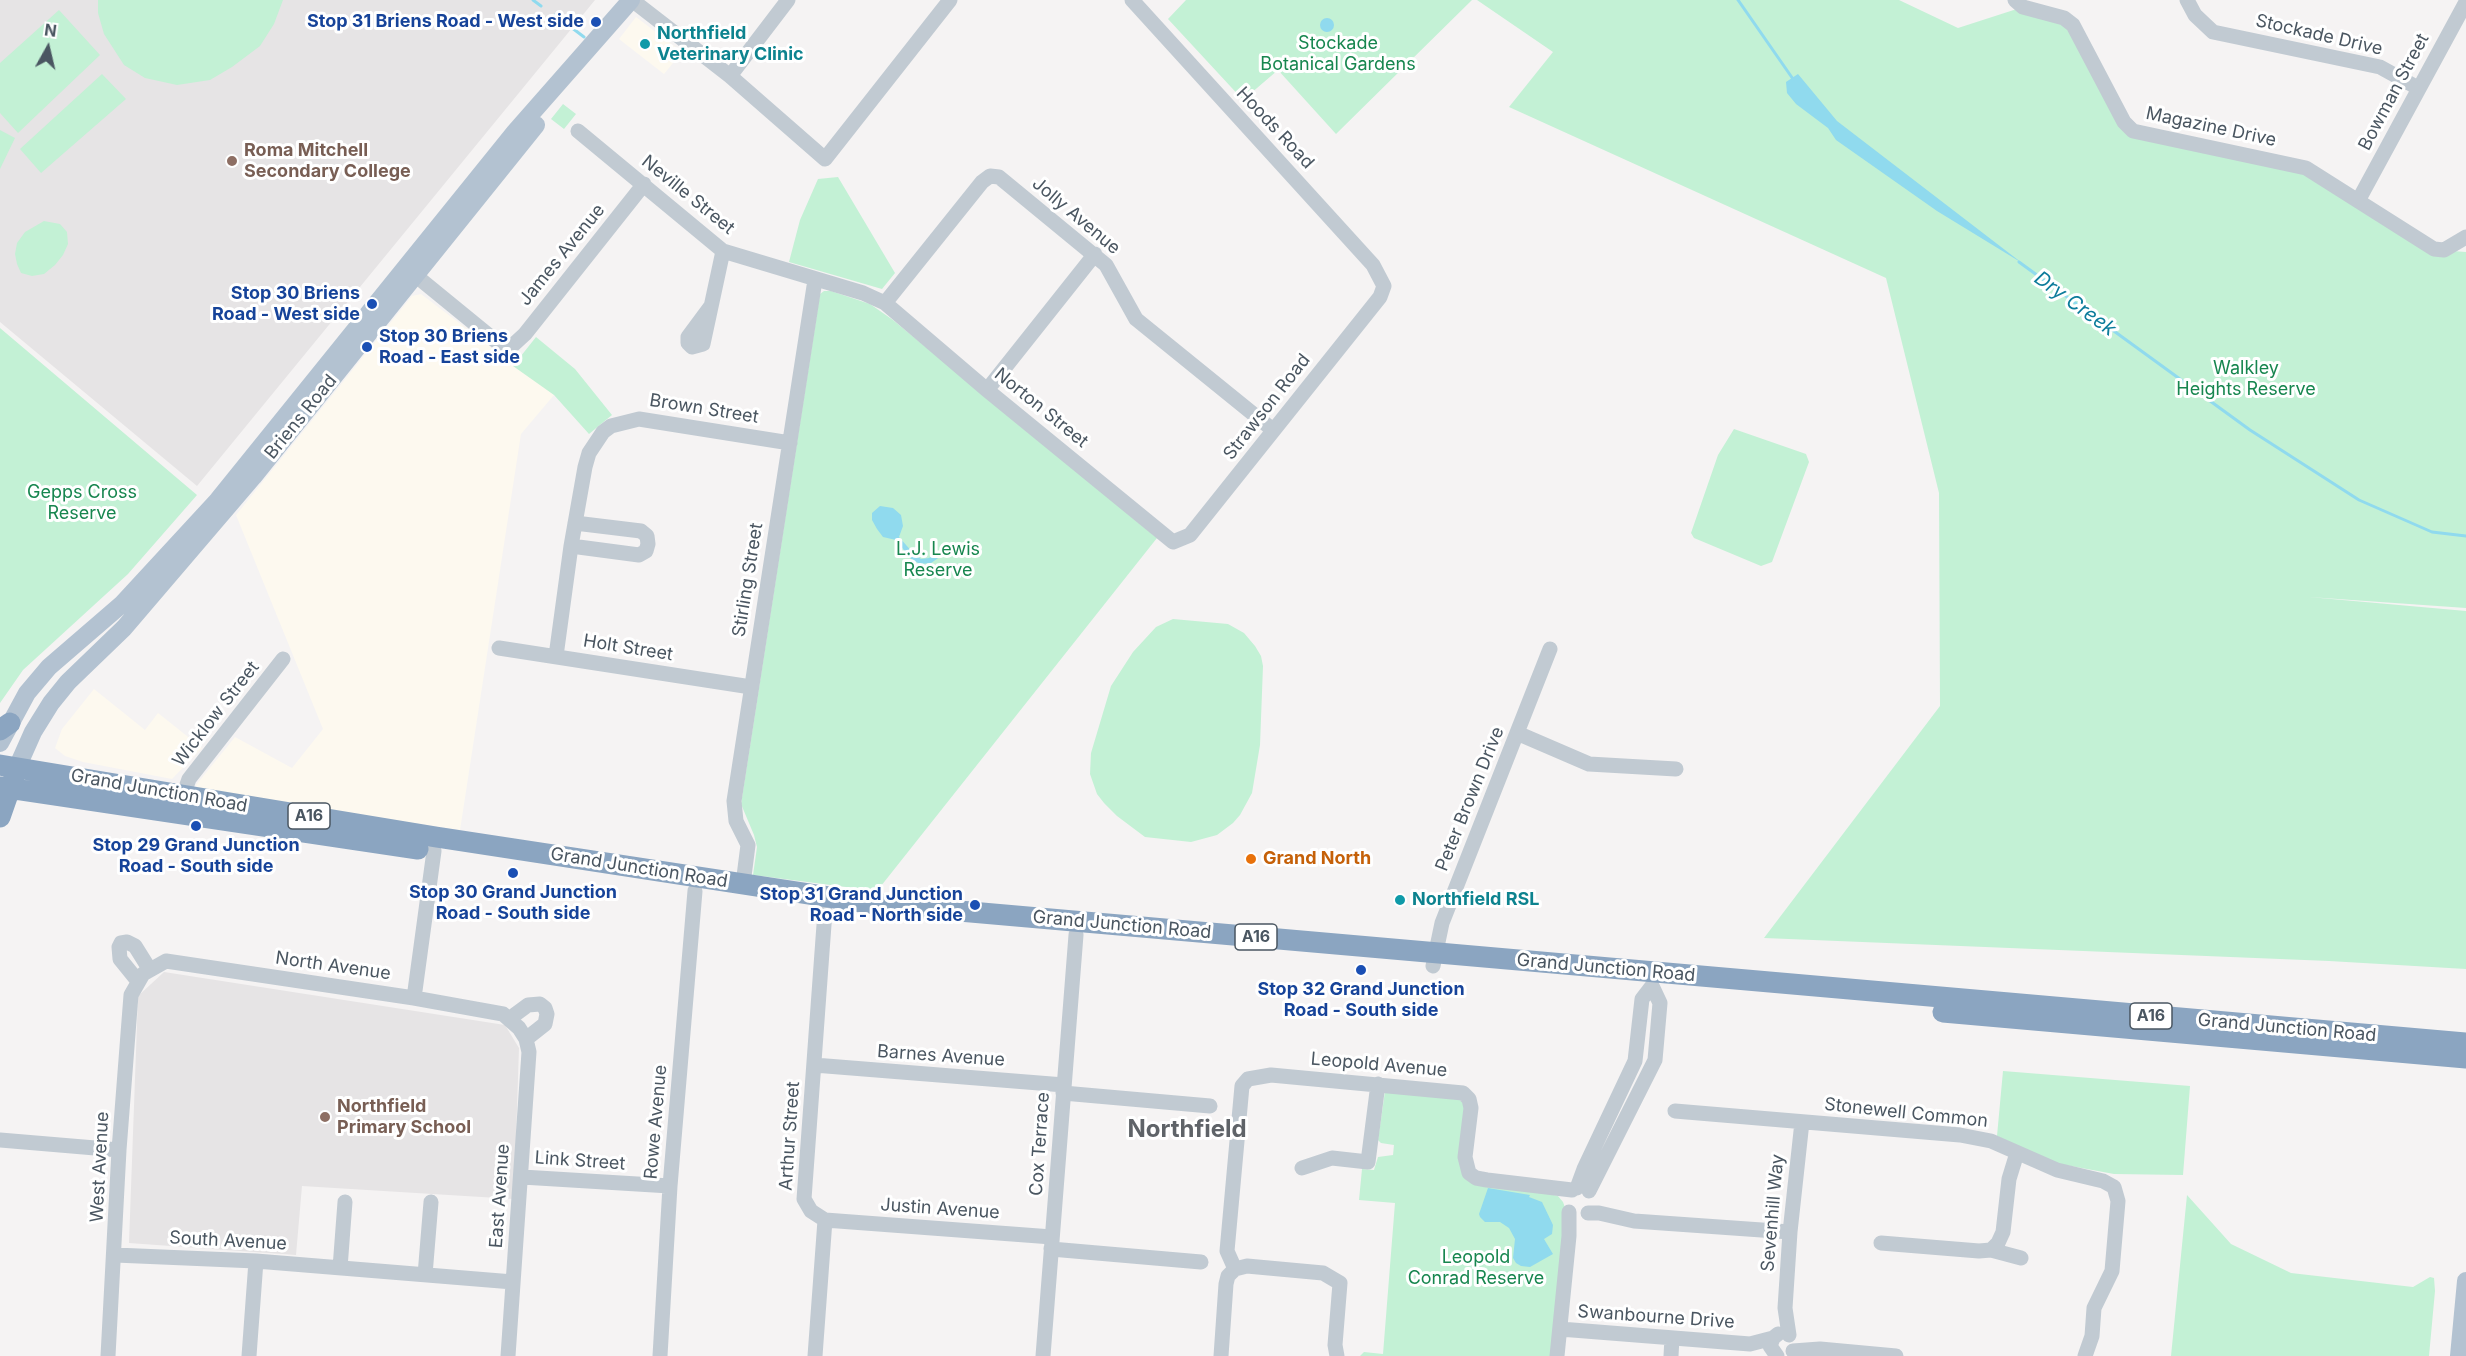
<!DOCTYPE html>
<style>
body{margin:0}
#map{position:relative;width:2466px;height:1356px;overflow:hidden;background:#f5f3f3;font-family:Inter,sans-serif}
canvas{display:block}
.north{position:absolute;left:18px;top:18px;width:60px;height:60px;-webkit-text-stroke:4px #fff;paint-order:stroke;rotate:8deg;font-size:16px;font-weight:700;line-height:24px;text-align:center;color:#4a5661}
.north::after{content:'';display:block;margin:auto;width:21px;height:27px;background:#4a5661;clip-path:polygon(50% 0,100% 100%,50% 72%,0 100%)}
</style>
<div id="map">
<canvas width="2466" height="1356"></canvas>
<div class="north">N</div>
</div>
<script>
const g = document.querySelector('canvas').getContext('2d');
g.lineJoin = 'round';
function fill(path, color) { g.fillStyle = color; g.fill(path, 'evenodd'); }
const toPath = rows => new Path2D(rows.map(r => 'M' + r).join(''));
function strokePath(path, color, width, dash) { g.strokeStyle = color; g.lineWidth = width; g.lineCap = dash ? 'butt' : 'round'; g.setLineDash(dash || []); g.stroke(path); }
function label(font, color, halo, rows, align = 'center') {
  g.font = font + ' Inter,sans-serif'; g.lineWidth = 6; g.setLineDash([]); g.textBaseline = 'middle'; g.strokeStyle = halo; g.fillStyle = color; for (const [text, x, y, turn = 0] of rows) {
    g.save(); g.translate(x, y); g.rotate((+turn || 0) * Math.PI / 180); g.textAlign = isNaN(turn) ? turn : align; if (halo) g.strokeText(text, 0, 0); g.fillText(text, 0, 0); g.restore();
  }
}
const commercial = toPath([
 [636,17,682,52,664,74,619,39],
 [421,294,554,395,521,434,460,830,198,791,196,785,235,737,292,768,323,729,236,515,412,296],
 [94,689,145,730,158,713,202,748,172,779,83,762,65,756,55,748,62,729]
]);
const education = toPath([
 [0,0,595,0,197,486,0,322],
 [164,972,505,1025,519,1048,514,1199,302,1186,296,1255,129,1243,138,996]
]);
const green = toPath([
 [98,0,283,0,274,24,260,46,232,67,210,80,177,85,145,78,124,65,104,34,98,13],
 [1186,0,1472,0,1336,134,1278,70,1243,100,1168,19],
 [1477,0,1899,0,1958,28,2023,7,2069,21,2129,128,2306,168,2439,250,2466,252,2466,608,2309,597,2466,611,2466,969,2329,961,1764,938,1940,706,1939,493,1886,278,1509,107,1553,52],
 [59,10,100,55,18,133,0,113,0,63],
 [102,74,126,99,41,173,20,149],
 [563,104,576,114,564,129,551,119],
 [0,130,15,138,0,169],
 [838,177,895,273,882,289,789,262,800,220,818,179],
 [44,221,60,224,67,232,68,244,63,255,55,265,44,274,32,276,21,273,17,264,15,254,17,243,25,232],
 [824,291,831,291,870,304,893,320,1157,538,877,891,753,875,757,847,754,835,741,804,820,294],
 [0,328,197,495,128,574,23,670,0,703],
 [536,337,575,369,612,415,589,434,554,395,513,366],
 [1734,429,1806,454,1809,462,1772,562,1761,566,1694,538,1691,533,1718,455],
 [1173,619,1228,624,1244,633,1255,646,1261,656,1263,666,1260,745,1252,793,1240,815,1233,823,1217,835,1191,842,1145,837,1117,816,1104,803,1097,794,1090,774,1091,753,1111,686,1133,652,1156,627],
 [2003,1071,2190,1086,2183,1175,2114,1174,2049,1162,1997,1136],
 [1385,1091,1453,1093,1464,1104,1464,1172,1558,1196,1563,1202,1567,1213,1554,1356,1360,1356,1364,1352,1383,1354,1395,1203,1359,1200,1362,1169,1374,1170,1378,1157,1393,1155,1394,1145,1381,1143,1378,1140],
 [2187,1195,2231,1244,2291,1273,2413,1287,2430,1277,2434,1278,2435,1291,2429,1356,2171,1356]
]);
const water = toPath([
 '1320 25a7 7 0 1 1 14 0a7 7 0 1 1-14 0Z',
 [1798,74,1837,121,2022,263,1937,211,1836,140,1828,128,1796,104,1787,93,1786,82],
 [880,506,893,508,901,515,903,526,899,537,914,554,921,559,929,558,946,547,947,552,931,563,920,564,911,559,896,540,883,537,877,529,872,520,872,513],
 [1488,1188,1530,1195,1529,1197,1542,1202,1553,1225,1552,1234,1544,1239,1553,1254,1530,1267,1521,1266,1516,1263,1513,1258,1515,1239,1509,1228,1500,1222,1485,1222,1480,1217,1479,1214]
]);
const stream = toPath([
 [533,0,541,6],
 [1738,0,1793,79],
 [555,15,584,37],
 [2019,262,2250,430,2359,500,2432,532,2466,536]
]);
const minor = toPath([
 [632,0,730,76,825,159,950,0],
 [2015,0,2023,7,2064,18,2073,25,2124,122,2133,131,2306,168,2434,249,2444,250,2466,237],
 [2187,0,2195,15,2213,32,2380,67,2418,88],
 [730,76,788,0],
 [578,131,723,251,863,293,885,303,987,390,1173,542,1190,535,1380,297,1384,286,1373,265,1132,0],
 [2358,201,2466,2],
 [415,275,497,342,508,346,513,345,525,334,644,184],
 [885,303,982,182,990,176,999,177,1106,265,1136,319,1273,430],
 [711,306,688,337,688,343,692,347,703,344,723,251],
 [987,390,1095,254],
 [571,546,639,555,646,551,648,544,647,536,641,531,575,523],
 [499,648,751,687],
 [556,656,571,546,585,467,589,453,603,432,611,426,639,419,790,443],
 [1517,733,1589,764,1676,769],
 [183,796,189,779,283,659],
 [743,884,748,845,736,821,734,801,815,280],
 [1433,966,1442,923,1550,649],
 [137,980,120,959,119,947,121,943,127,942,135,946,150,970],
 [414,998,434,851],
 [509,1019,528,1005,540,1004,545,1008,547,1014,545,1024,526,1039],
 [814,1065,1064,1085],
 [1063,1093,1210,1106],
 [1675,1111,1960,1135,1991,1141,2057,1170,2103,1181,2114,1187,2118,1201,2112,1271,2094,1308,2092,1336,2085,1356],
 [0,1140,119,1150],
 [1302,1168,1332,1158,1368,1162,1378,1084],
 [522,1177,670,1186],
 [1577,1188,1584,1169,1635,1061,1642,999,1652,986,1660,1003,1655,1060,1589,1191],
 [1588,1213,1599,1213,1634,1221,1790,1232],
 [825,1220,1052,1237],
 [1881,1243,1979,1251,1991,1250,1998,1243,2003,1232,2009,1179,2017,1153],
 [1051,1249,1201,1262],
 [1991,1250,2021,1258],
 [115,1255,256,1261,513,1282],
 [340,1268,345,1202],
 [1235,1269,1247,1266,1323,1273,1340,1283,1335,1345,1337,1356],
 [425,1275,431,1202],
 [1560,1329,1750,1344,1773,1338],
 [1789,1335,1785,1308,1790,1232,1802,1122],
 [1793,1351,1820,1349,1896,1356],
 [108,1356,119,1150,131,995,143,974,166,961,414,998,503,1014,519,1028,526,1039,529,1052,508,1356],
 [249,1356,256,1261],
 [660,1356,670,1186,695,891],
 [815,1356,825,1220,811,1211,804,1199,825,911],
 [1043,1356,1076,935],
 [1221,1356,1226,1284,1228,1276,1235,1269,1227,1251,1242,1086,1248,1079,1271,1075,1463,1093,1469,1099,1471,1108,1465,1157,1469,1173,1476,1178,1487,1180,1572,1190],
 [1557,1356,1569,1236,1569,1212],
 [1671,1356,1672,1338],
 [1777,1356,1770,1346,1773,1338,1778,1334]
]);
const major = toPath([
 [0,743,27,693,49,667,122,604,218,500,515,132,631,0],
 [17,768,33,732,51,703,68,682,124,628,253,477,536,125],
 [2459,1356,2466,1281]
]);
const highway = toPath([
 [0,730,10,723],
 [0,765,436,837,868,903,2466,1043],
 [0,787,418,849],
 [0,817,14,777],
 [1943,1012,2466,1058]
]);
const markers = [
 [596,22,6,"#1a4fb4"],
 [645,44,6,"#0f9aa8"],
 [232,161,6,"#8d6e63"],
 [372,304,6,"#1a4fb4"],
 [367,347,6,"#1a4fb4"],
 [196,826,6,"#1a4fb4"],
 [1251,859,6,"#e8710a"],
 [513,873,6,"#1a4fb4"],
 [1400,900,6,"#0f9aa8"],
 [975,905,6,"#1a4fb4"],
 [1361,970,6,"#1a4fb4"],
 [325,1117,6,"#8d6e63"]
];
const shields = [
 [309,816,42],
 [1256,937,42],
 [2151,1016,42]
];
const shieldNames = [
 ["A16",309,816],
 ["A16",1256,937],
 ["A16",2151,1016]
];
const transitNames = [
 ["Stop 31 Briens Road - West side",584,22],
 ["Stop 30 Briens",360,294],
 ["Road - West side",360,315],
 ["Stop 30 Briens",379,337,"left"],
 ["Road - East side",379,358,"left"],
 ["Stop 29 Grand Junction",196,846,"center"],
 ["Road - South side",196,867,"center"],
 ["Stop 30 Grand Junction",513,893,"center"],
 ["Road - South side",513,914,"center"],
 ["Stop 31 Grand Junction",963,895],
 ["Road - North side",963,916],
 ["Stop 32 Grand Junction",1361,990,"center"],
 ["Road - South side",1361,1011,"center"]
];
const cultureNames = [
 ["Northfield",657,34],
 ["Veterinary Clinic",657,55],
 ["Northfield RSL",1412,900]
];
const streetNames = [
 ["Stockade Drive",2319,35,13],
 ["Bowman Street",2394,92,-62],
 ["Magazine Drive",2211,127,12],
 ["Hoods Road",1275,128,47],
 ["Neville Street",688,195,39],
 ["Jolly Avenue",1076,216,40],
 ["James Avenue",562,255,-51],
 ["Strawson Road",1267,407,-52],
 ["Norton Street",1041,408,39],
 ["Brown Street",704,409,9],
 ["Briens Road",301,417,-51],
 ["Stirling Street",748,580,-81],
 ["Holt Street",628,648,9],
 ["Wicklow Street",216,714,-52],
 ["Grand Junction Road",159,791,10],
 ["Peter Brown Drive",1470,799,-68],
 ["Grand Junction Road",639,868,9],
 ["Grand Junction Road",1122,925,5],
 ["North Avenue",333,966,8],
 ["Grand Junction Road",1606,968,5],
 ["Grand Junction Road",2287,1028,5],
 ["Barnes Avenue",941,1056,4],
 ["Leopold Avenue",1379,1065,5],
 ["Stonewell Common",1906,1113,6],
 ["Rowe Avenue",656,1122,-85],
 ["Arthur Street",790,1136,-86],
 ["Cox Terrace",1040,1144,-86],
 ["Link Street",580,1161,4],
 ["West Avenue",100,1167,-87],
 ["East Avenue",500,1196,-86],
 ["Justin Avenue",940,1209,4],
 ["Sevenhill Way",1773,1213,-85],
 ["South Avenue",228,1241,3],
 ["Swanbourne Drive",1656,1317,4]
];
const parkNames = [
 ["Stockade",1338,44],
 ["Botanical Gardens",1338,65],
 ["Walkley",2246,369],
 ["Heights Reserve",2246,390],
 ["Gepps Cross",82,493],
 ["Reserve",82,514],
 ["L.J. Lewis",938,550],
 ["Reserve",938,571],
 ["Leopold",1476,1258],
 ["Conrad Reserve",1476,1279]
];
const educationNames = [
 ["Roma Mitchell",244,151],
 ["Secondary College",244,172],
 ["Northfield",337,1107],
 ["Primary School",337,1128]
];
const foodNames = [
 ["Grand North",1263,859]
];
const waterNames = [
 ["Dry Creek",2075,304,36]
];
const districtNames = [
 ["Northfield",1187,1130]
];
fill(commercial, '#fdf9ef');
fill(education, '#e6e4e5');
fill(green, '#c3f1d5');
fill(water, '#90daee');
strokePath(stream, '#90daee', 3);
strokePath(minor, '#c1cad2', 15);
strokePath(major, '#b3c2d1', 18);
strokePath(highway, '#8ba5c1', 21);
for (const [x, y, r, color] of markers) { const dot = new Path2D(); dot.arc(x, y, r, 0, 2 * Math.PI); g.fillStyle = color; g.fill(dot); strokePath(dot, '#fff', 2); }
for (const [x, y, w] of shields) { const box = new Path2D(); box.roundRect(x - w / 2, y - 13, w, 26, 4.5); g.fillStyle = '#fff'; g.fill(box); strokePath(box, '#4a5661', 1.5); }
label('bold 16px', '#4a5661', null, shieldNames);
label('bold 18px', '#164399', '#fff', transitNames, 'right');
label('bold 18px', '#0d838f', '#fff', cultureNames, 'left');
label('18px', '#4a5661', '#fff', streetNames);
label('18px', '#17864f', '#fff', parkNames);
label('bold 18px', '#785e54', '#fff', educationNames, 'left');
label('bold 18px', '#c56008', '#fff', foodNames, 'left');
label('italic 20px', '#0c7c9b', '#fff', waterNames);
label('bold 24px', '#5f6368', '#fff', districtNames);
</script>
